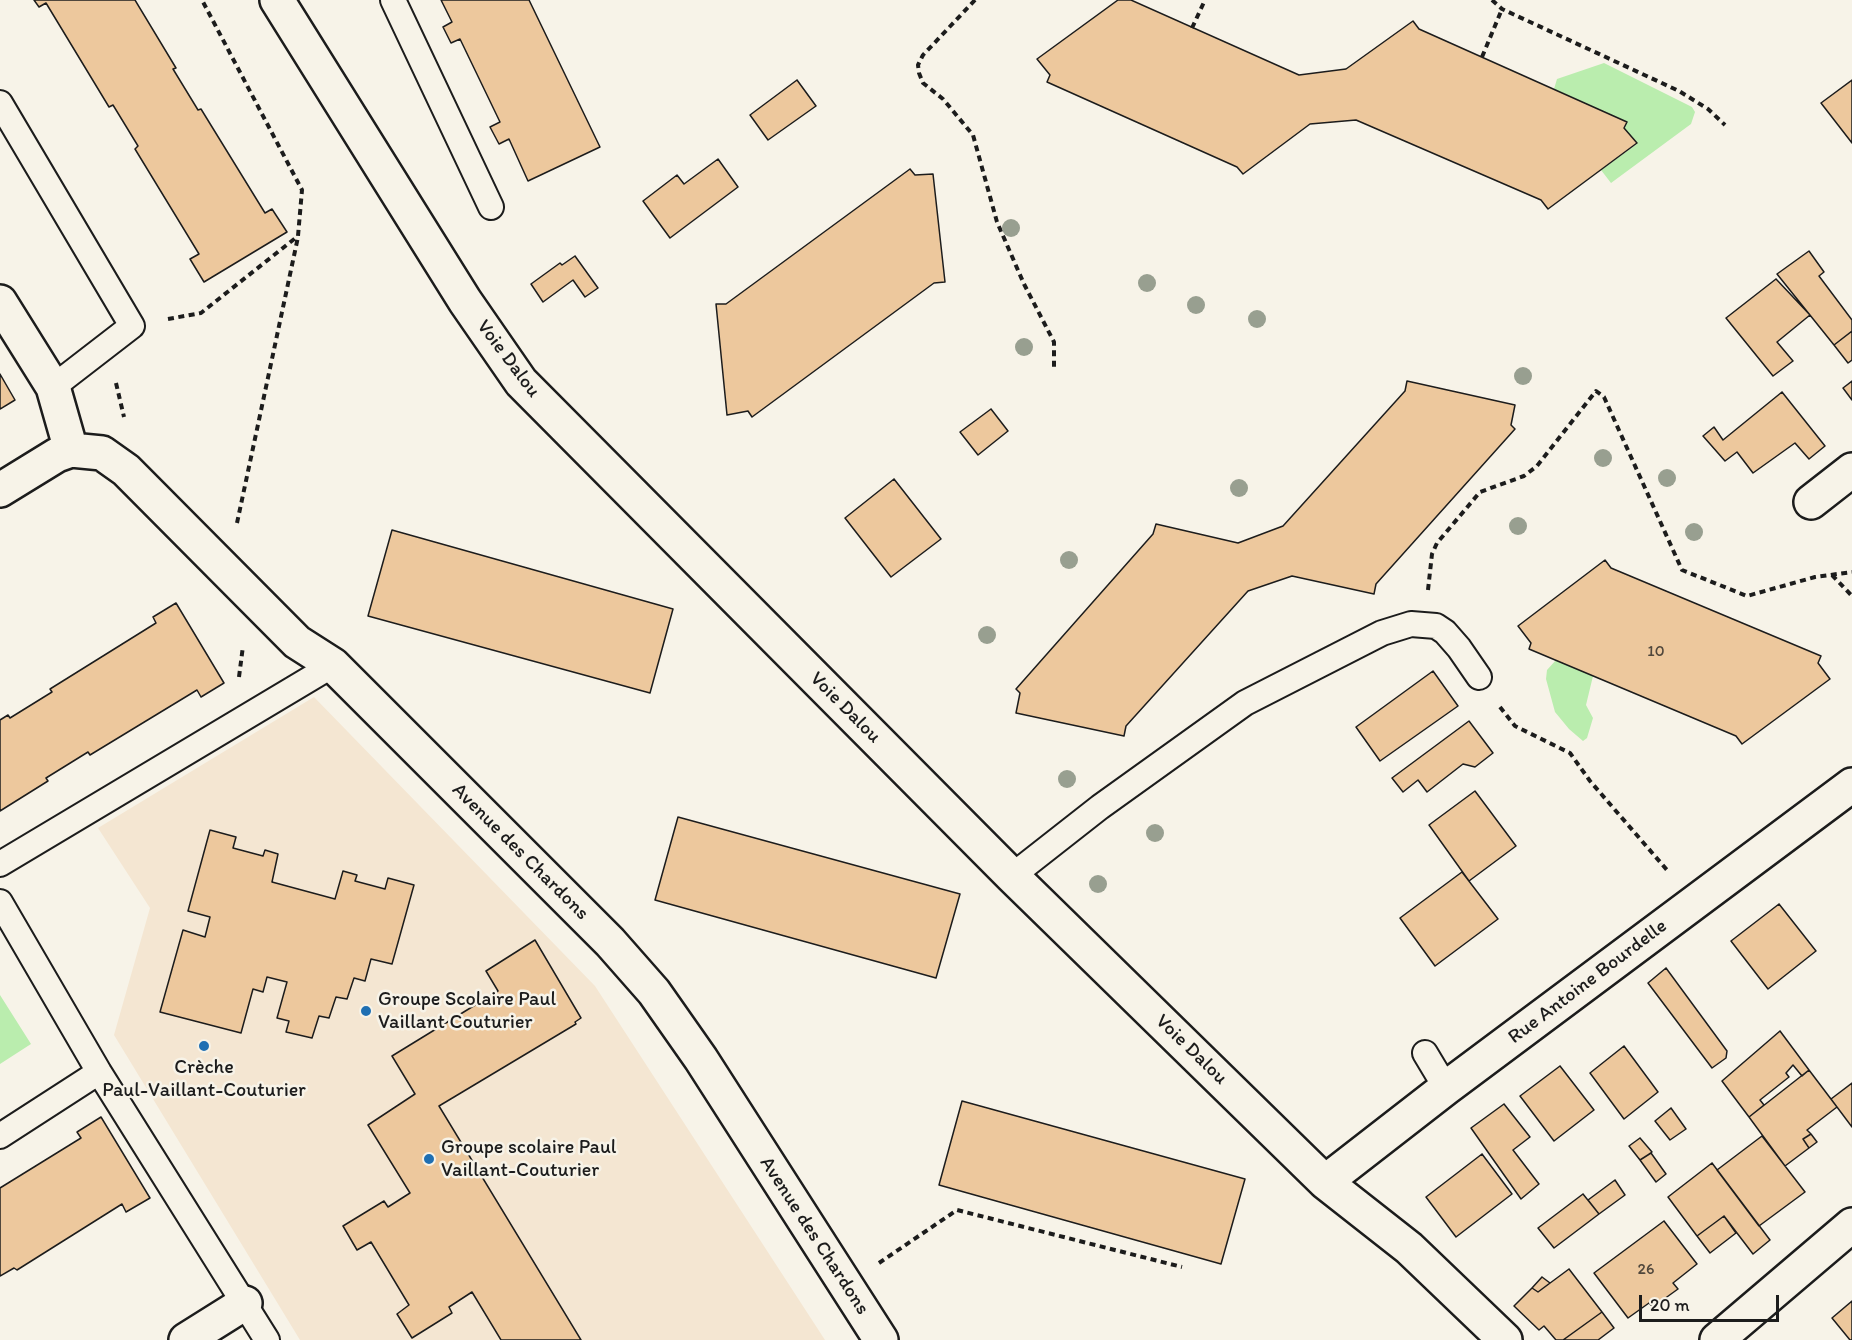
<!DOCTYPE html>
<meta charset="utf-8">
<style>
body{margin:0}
#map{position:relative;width:1852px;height:1340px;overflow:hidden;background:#f7f3e8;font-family:Itim,sans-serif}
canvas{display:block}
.scale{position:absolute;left:1639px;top:1295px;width:140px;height:27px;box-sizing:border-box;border:3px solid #1c1c1c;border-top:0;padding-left:8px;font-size:18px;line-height:21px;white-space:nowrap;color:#1c1c1c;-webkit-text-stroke:4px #f7f3e8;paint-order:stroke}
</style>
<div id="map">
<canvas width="1852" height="1340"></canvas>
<div class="scale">20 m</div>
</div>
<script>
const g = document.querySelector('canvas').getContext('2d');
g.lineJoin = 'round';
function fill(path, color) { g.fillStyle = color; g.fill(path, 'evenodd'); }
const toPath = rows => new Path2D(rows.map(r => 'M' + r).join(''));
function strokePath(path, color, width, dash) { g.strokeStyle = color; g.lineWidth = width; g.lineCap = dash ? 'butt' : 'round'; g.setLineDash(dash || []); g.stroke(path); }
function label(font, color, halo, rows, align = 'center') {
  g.font = font + ' Itim,sans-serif'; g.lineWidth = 5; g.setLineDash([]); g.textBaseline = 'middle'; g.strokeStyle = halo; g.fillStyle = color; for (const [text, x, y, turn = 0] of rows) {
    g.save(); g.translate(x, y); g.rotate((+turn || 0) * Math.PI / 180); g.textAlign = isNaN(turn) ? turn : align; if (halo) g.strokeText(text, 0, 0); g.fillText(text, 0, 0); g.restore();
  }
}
const built = toPath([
 [314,697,595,986,825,1340,300,1340,114,1035,150,908,98,828]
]);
const green = toPath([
 [1604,63,1692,107,1695,112,1691,124,1611,183,1601,170,1637,144,1624,128,1627,122,1554,89,1557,79],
 [1556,660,1593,676,1586,705,1593,718,1587,738,1583,741,1569,729,1555,712,1546,679,1547,670],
 [0,995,31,1044,0,1064]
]);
const building = toPath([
 [34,0,135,0,176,68,173,69,198,110,201,109,265,213,272,209,287,232,204,282,190,259,199,254,135,149,138,146,113,105,109,107,46,3,39,7,34,0],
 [441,0,529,0,600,147,528,181,509,139,499,144,490,127,500,122,460,39,451,43,443,27,452,22,441,0],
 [1118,0,1131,0,1299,75,1346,69,1413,21,1419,29,1627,122,1624,128,1637,143,1548,209,1541,200,1356,120,1310,124,1243,174,1237,167,1047,82,1050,75,1037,59,1118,0],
 [797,80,816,106,768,140,750,115,797,80],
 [1852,80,1852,143,1821,103,1852,80],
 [718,159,738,187,670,238,643,201,677,175,684,184,718,159],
 [910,169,915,175,933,174,945,282,934,283,752,417,748,411,727,415,716,304,726,304,910,169],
 [1809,251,1824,272,1819,276,1852,320,1852,331,1834,345,1777,274,1809,251],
 [575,256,598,288,585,297,573,280,543,302,531,284,560,263,562,265,575,256],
 [1776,279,1810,315,1777,342,1793,361,1773,376,1726,318,1776,279],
 [1852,331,1852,360,1848,363,1834,345,1852,331],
 [0,374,15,400,0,409,0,374],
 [1407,381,1515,405,1511,425,1515,429,1376,584,1374,594,1292,576,1248,591,1126,726,1124,736,1016,713,1020,693,1016,689,1153,534,1156,524,1238,543,1283,526,1405,391,1407,381],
 [1852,381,1852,400,1843,388,1852,381],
 [1782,392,1825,446,1809,459,1795,443,1753,473,1737,452,1725,461,1703,436,1714,427,1723,440,1782,392],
 [991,409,1008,431,978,455,960,432,991,409],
 [894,479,941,539,891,577,845,518,894,479],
 [392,530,673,609,650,693,368,616,392,530],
 [1605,560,1611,568,1821,656,1818,663,1830,679,1742,744,1736,736,1529,649,1531,643,1518,626,1605,560],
 [176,603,224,683,201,697,197,690,90,755,88,752,46,778,48,781,0,811,0,720,8,715,10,718,52,692,50,689,156,623,153,617,176,603],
 [1433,671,1458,706,1380,761,1356,727,1433,671],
 [1469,721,1493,753,1475,767,1463,764,1427,792,1418,780,1403,792,1392,778,1469,721],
 [1475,791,1516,846,1469,881,1429,825,1475,791],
 [678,817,960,894,936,978,655,900,678,817],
 [210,830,236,837,233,848,263,856,265,850,278,854,272,882,335,899,343,871,357,875,355,881,385,889,388,878,414,885,392,964,371,959,365,981,354,978,347,999,336,997,329,1018,319,1016,312,1038,286,1032,289,1021,277,1018,287,982,267,977,263,992,253,989,241,1033,160,1012,183,930,205,937,210,917,188,911,210,830],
 [1462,872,1498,919,1435,966,1400,918,1462,872],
 [1779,904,1816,951,1768,989,1731,941,1779,904],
 [535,940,581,1018,575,1022,576,1024,439,1106,581,1340,501,1340,472,1292,449,1307,452,1313,412,1338,397,1314,409,1305,371,1242,357,1250,343,1226,384,1201,388,1207,410,1193,368,1125,415,1094,392,1056,498,991,486,971,535,940],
 [1666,968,1727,1051,1726,1058,1712,1068,1648,983,1666,968],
 [1780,1031,1809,1070,1802,1076,1793,1065,1786,1073,1789,1077,1760,1100,1764,1105,1749,1117,1722,1081,1780,1031],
 [1624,1046,1658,1092,1624,1119,1590,1073,1624,1046],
 [1560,1066,1594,1110,1554,1141,1520,1096,1560,1066],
 [1809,1070,1837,1107,1807,1130,1811,1134,1803,1139,1809,1148,1785,1166,1749,1117,1809,1070],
 [1852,1083,1852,1127,1831,1099,1852,1083],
 [962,1101,1245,1179,1221,1264,939,1185,962,1101],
 [1504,1104,1530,1137,1513,1150,1539,1184,1521,1199,1471,1128,1504,1104],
 [1671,1108,1686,1129,1670,1140,1655,1121,1671,1108],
 [101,1117,150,1198,126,1212,122,1204,17,1270,14,1268,0,1276,0,1188,81,1138,77,1132,101,1117],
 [1811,1134,1817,1142,1809,1148,1803,1139,1811,1134],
 [1762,1136,1805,1192,1759,1226,1717,1170,1762,1136],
 [1640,1138,1652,1152,1640,1160,1629,1146,1640,1138],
 [1651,1153,1666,1174,1656,1182,1640,1160,1651,1153],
 [1482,1154,1512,1194,1456,1237,1426,1197,1482,1154],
 [1712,1163,1770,1240,1753,1254,1724,1216,1697,1236,1668,1197,1712,1163],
 [1615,1180,1625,1195,1599,1214,1588,1200,1615,1180],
 [1583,1194,1599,1214,1554,1248,1538,1228,1583,1194],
 [1724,1216,1736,1233,1710,1253,1697,1236,1724,1216],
 [1664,1221,1697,1264,1673,1283,1678,1289,1653,1307,1649,1303,1628,1318,1594,1273,1664,1221],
 [1569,1269,1602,1312,1563,1340,1556,1340,1544,1326,1539,1330,1514,1306,1532,1288,1538,1292,1569,1269],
 [1542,1277,1550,1283,1538,1292,1532,1288,1542,1277],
 [1852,1301,1852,1340,1850,1340,1832,1318,1852,1301],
 [1602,1312,1614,1328,1598,1340,1563,1340,1602,1312]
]);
const path = toPath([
 [975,0,923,55,918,65,919,73,923,83,943,99,973,135,997,222,1024,284,1054,342,1054,370],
 [1492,0,1502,9,1679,91,1708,109,1725,125],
 [1192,28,1205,0],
 [1482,57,1502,9],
 [168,319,201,313,298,236,302,190,202,0],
 [116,383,124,417],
 [237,523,298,237],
 [1832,575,1852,596],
 [1428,590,1432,554,1437,543,1480,492,1524,476,1537,466,1596,391,1604,397,1682,570,1747,596,1815,577,1852,572],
 [239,677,243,646],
 [1500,707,1515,726,1570,753,1590,781,1667,870],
 [879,1263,957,1210,1182,1267]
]);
const lane = toPath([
 [393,0,491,207],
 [0,103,132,326,53,387],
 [0,864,333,665],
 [1012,876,1100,807,1245,703,1382,633,1411,624,1436,626,1445,632,1459,648,1479,677],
 [0,902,99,1072,267,1340],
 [1425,1053,1446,1088],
 [0,1136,99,1072]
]);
const street = toPath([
 [277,0,465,301,521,382,1012,876,1325,1182,1409,1248,1505,1340],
 [0,302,53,387,71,450],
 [0,490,57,455,71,450,102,453,126,470,297,642,333,665,610,942,654,992,701,1059,881,1340],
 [1811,502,1852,470],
 [1325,1182,1446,1088,1852,785],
 [186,1340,245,1303],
 [1717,1340,1852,1225]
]);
const trees = [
 [1011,228],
 [1147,283],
 [1196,305],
 [1257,319],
 [1024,347],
 [1523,376],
 [1603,458],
 [1667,478],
 [1239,488],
 [1518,526],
 [1694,532],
 [1069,560],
 [987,635],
 [1067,779],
 [1155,833],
 [1098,884]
];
const markers = [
 [366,1011,6,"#1f6fb2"],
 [204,1046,6,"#1f6fb2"],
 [429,1159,6,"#1f6fb2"]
];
const numberNames = [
 ["10",1656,652],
 ["26",1646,1270]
];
const streetNames = [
 ["Voie Dalou",508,359,53],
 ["Voie Dalou",845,708,45],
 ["Avenue des Chardons",520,852,45],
 ["Rue Antoine Bourdelle",1588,982,-37],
 ["Voie Dalou",1191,1050,44],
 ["Avenue des Chardons",814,1236,57]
];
const poiNames = [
 ["Groupe Scolaire Paul",378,1000],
 ["Vaillant Couturier",378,1023],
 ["Crèche",204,1068,"center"],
 ["Paul-Vaillant-Couturier",204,1091,"center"],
 ["Groupe scolaire Paul",441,1148],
 ["Vaillant-Couturier",441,1171]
];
fill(built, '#f4e6d2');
fill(green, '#baedae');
fill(building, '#edc89d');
strokePath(building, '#1c1c1c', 1.5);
strokePath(lane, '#1c1c1c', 28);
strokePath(street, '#1c1c1c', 38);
strokePath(path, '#1c1c1c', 4, [6, 4.5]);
strokePath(lane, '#f7f3e8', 24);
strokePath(street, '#f7f3e8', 33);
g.fillStyle = '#989f90';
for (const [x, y] of trees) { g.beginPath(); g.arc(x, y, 9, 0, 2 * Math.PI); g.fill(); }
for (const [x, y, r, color] of markers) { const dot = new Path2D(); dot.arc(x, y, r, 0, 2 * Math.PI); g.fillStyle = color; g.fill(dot); strokePath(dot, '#f7f3e8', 2); }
label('16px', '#50473c', null, numberNames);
label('20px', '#1c1c1c', '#f7f3e8', streetNames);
label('20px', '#1c1c1c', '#f7f3e8', poiNames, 'left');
</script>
